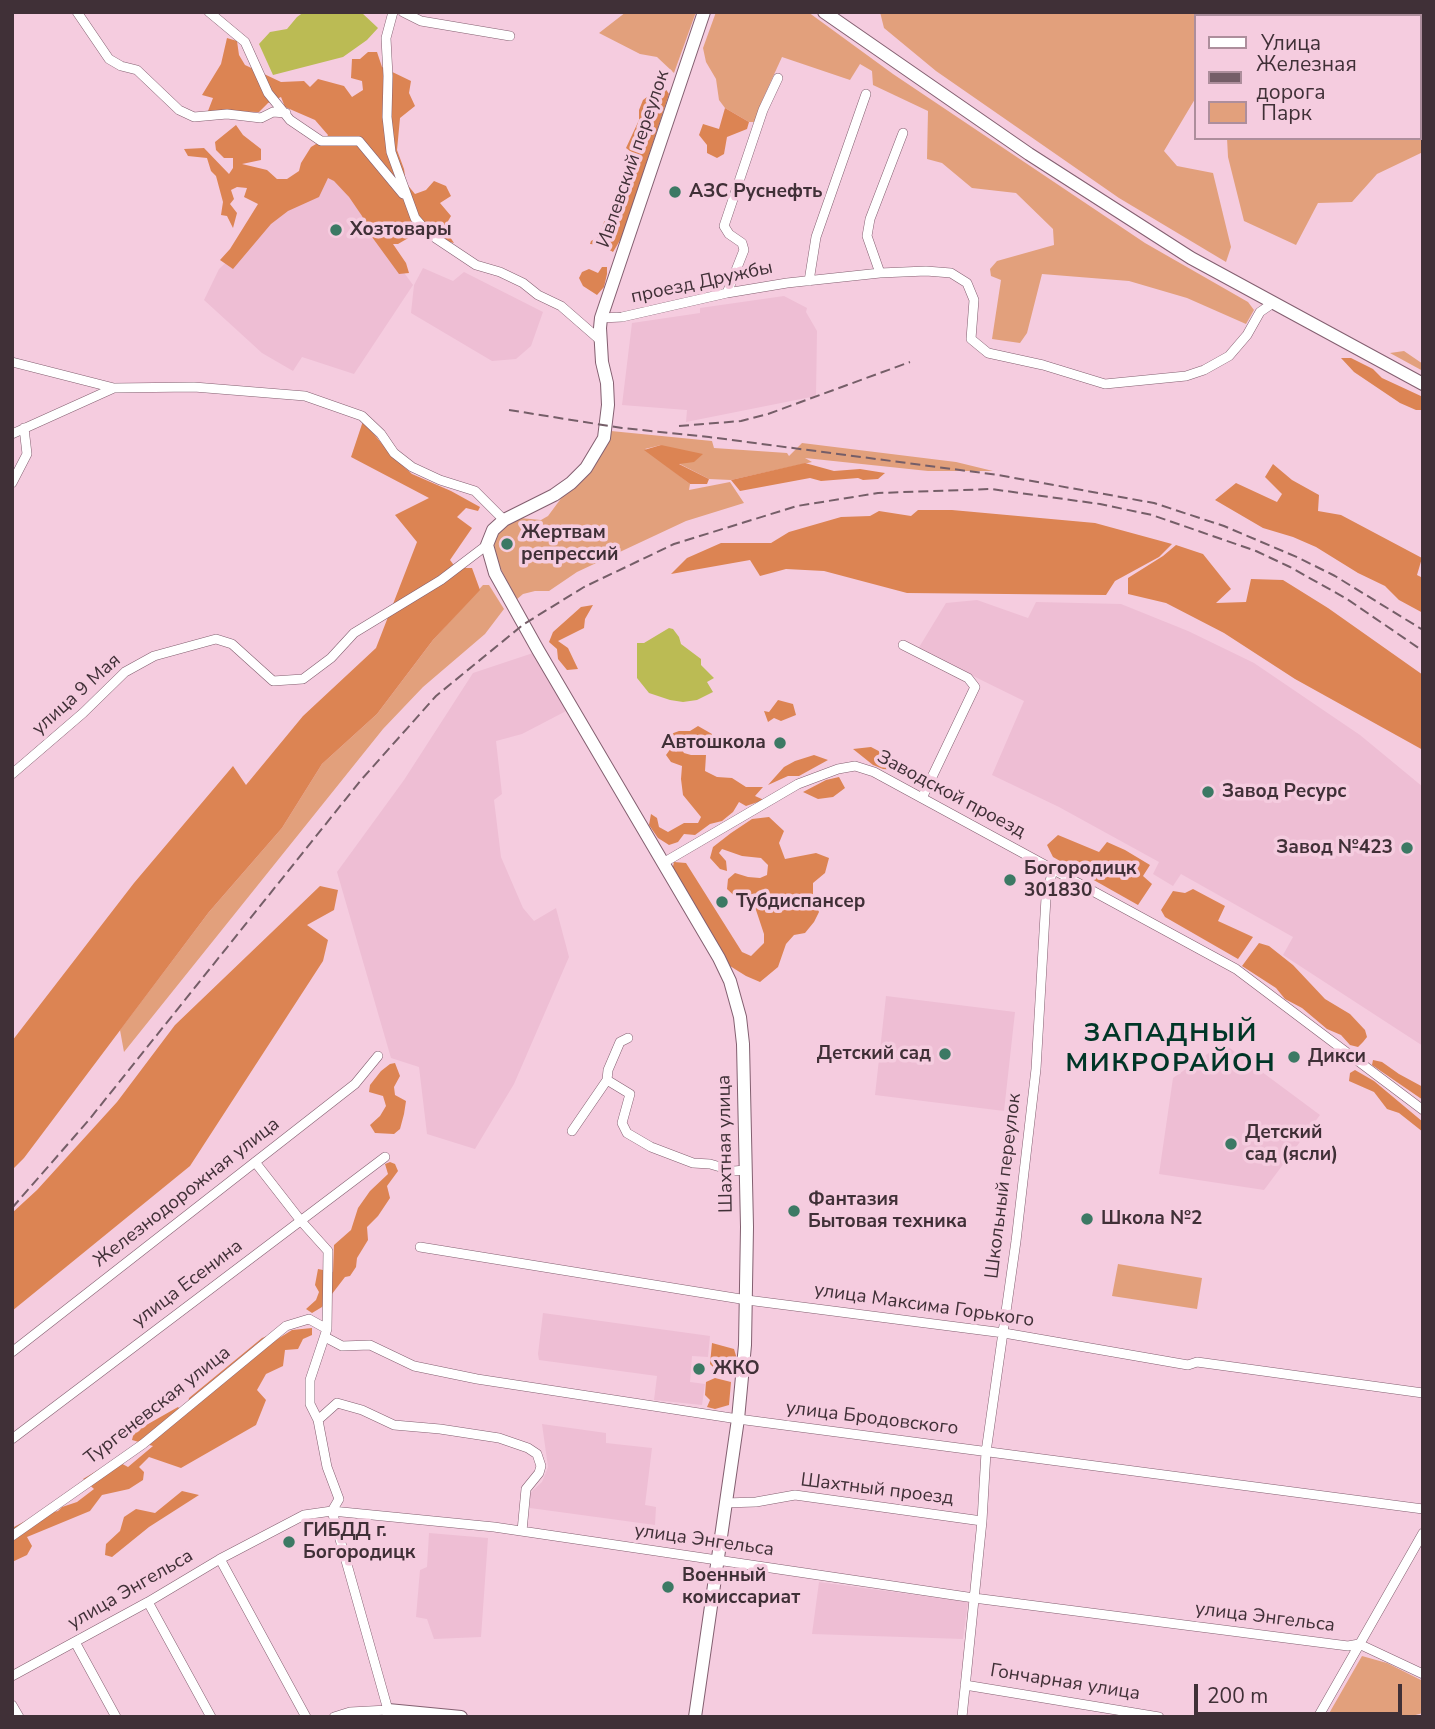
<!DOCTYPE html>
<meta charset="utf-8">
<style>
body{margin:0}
#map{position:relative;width:1435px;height:1729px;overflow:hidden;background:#f5ccdf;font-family:"Nunito Sans",sans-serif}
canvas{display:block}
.frame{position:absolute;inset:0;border:14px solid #403037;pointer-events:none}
.legend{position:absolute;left:1194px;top:14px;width:228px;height:126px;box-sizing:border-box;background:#f5ccdf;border:2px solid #ad8e9c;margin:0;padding:9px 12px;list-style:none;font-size:21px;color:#403037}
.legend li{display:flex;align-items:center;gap:14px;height:35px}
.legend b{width:35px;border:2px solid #ad8e9c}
.scale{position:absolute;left:1194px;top:1684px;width:208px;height:32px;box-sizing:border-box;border:4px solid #403037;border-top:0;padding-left:9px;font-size:21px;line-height:24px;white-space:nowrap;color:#403037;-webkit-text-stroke:5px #f5ccdf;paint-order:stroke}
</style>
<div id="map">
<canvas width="1435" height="1729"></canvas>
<div class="frame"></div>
<ul class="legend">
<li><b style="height:9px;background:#fff"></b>Улица</li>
<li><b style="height:9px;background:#755e68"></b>Железная дорога</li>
<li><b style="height:19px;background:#e2a07c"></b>Парк</li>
</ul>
<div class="scale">200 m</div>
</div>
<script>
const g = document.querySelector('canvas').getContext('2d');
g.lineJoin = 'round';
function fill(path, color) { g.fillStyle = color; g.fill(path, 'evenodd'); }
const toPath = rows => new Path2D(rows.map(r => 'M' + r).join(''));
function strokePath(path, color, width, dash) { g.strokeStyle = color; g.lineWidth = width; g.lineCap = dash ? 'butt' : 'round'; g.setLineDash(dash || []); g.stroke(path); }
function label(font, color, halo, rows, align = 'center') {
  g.font = font + ' "Nunito Sans",sans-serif'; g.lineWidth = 7; g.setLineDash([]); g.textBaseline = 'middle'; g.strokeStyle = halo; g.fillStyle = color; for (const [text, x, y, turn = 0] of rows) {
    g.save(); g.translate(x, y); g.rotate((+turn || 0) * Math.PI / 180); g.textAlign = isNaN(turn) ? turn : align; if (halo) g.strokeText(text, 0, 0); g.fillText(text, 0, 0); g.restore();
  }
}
const built = toPath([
 [332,174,413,285,354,374,302,357,293,371,262,353,204,300,219,269,261,230],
 [423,268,453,281,464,272,543,312,531,346,516,359,492,361,411,313,414,285],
 [784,296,807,308,806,312,817,331,816,396,686,422,687,410,622,405,632,323,700,313,700,308],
 [977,600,1028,618,1036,602,1121,604,1188,631,1254,663,1360,735,1423,787,1423,1046,1283,955,1293,937,1181,874,1173,886,1153,874,1159,862,1059,807,992,775,1024,701,918,649,946,603],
 [536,652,570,709,522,734,496,741,502,794,494,800,501,857,523,908,534,921,556,908,569,957,514,1084,475,1149,427,1134,419,1067,391,1058,337,872,404,780,473,673],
 [886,996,1015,1012,1004,1111,875,1095],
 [1223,1043,1320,1115,1264,1190,1159,1174,1173,1078],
 [543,1313,710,1336,708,1357,692,1356,690,1382,705,1384,702,1405,654,1400,657,1376,539,1360,538,1354],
 [542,1424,606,1433,606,1443,652,1448,645,1505,656,1507,655,1525,530,1508,529,1494,542,1482,548,1467],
 [429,1533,488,1538,481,1637,434,1639,427,1619,416,1617,420,1570,427,1567],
 [819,1582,968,1602,963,1639,812,1634]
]);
const green = toPath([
 [626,12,696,12,674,73,657,57,640,54,599,33],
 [716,12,808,12,893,74,1145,243,1248,302,1254,310,1246,324,1187,298,1129,281,1042,274,1027,333,1020,343,992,339,1001,280,991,276,990,269,997,261,1054,245,1053,229,1016,193,972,188,942,163,927,159,928,111,873,85,872,71,860,64,850,80,782,57,761,103,756,122,749,122,725,108,719,100,716,79,706,62,703,48],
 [880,12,1423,12,1423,61,1419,62,1419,16,1195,16,1195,99,1164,151,1177,166,1213,173,1231,247,1226,262,1119,198,936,71,884,28],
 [1419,70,1423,70,1423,152,1377,174,1352,202,1318,203,1296,245,1244,221,1228,157,1227,138,1419,138],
 [1404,351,1423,364,1423,371,1390,353],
 [611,431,712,441,714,448,787,453,789,456,802,443,956,462,993,471,928,471,805,458,812,462,731,480,709,479,678,463,661,445,645,449,690,484,689,490,730,482,744,503,686,521,577,572,549,591,535,591,523,594,516,600,498,563,494,547,495,536,499,530,520,518,541,520,548,516],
 [483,585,489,585,504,609,485,634,423,687,383,729,124,1052,120,1030,209,912,282,828,322,764,377,714,433,640],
 [1118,1264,1202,1278,1197,1309,1112,1296],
 [1362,1656,1387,1663,1423,1681,1423,1713,1408,1717,1327,1717]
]);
const forest = toPath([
 [227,38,237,41,239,55,245,65,281,82,304,81,310,87,318,79,344,86,352,97,363,90,362,81,351,78,352,59,360,59,368,52,377,52,382,67,411,81,409,93,415,106,400,118,397,150,404,169,406,183,415,194,426,190,434,181,446,186,451,196,440,203,451,216,444,228,454,243,446,241,436,231,417,233,398,244,393,244,406,263,409,273,399,274,372,237,362,216,349,197,334,181,328,178,319,197,288,211,271,224,233,269,220,260,230,249,258,204,244,197,247,188,237,187,231,190,234,199,230,204,237,213,233,228,227,216,221,215,223,202,216,176,211,171,207,158,188,156,184,149,204,148,229,174,233,168,233,158,224,158,216,150,215,142,236,125,243,135,261,149,261,160,242,164,267,170,277,179,287,179,299,171,301,163,311,147,316,144,323,143,328,135,315,120,285,107,281,97,268,103,259,112,208,111,213,98,202,95,221,64],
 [663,85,669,94,622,237,613,252,601,245,590,244,591,241,599,237,604,222,613,212,623,169,633,162,634,154,626,148,639,120,639,110,643,100],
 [725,108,749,122,747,129,727,137,724,154,717,158,707,153,707,145,699,135,703,124,719,129],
 [602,267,607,267,607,274,604,287,597,295,583,286,579,278,582,272,589,269,598,273],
 [1341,358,1351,358,1373,369,1382,378,1423,397,1423,410,1416,410,1400,403,1354,372],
 [363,421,393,457,412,474,451,491,480,507,478,511,466,508,457,517,472,528,450,560,456,568,472,568,480,590,433,640,377,714,322,764,282,828,209,912,24,1158,12,1170,12,1041,134,883,233,766,246,785,303,716,376,648,417,542,395,515,429,498,351,457],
 [661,445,703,454,694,462,679,464,709,479,707,484,690,484,644,450],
 [805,463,834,471,860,469,885,473,878,479,863,480,858,478,821,481,810,478,740,491,731,480],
 [1273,464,1292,480,1319,495,1318,511,1341,515,1422,558,1417,575,1423,578,1423,613,1399,600,1385,586,1358,573,1316,547,1293,537,1263,528,1215,500,1236,483,1277,502,1282,494,1265,477],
 [918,510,952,510,1095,523,1172,544,1159,557,1115,581,1106,595,907,593,824,571,786,569,760,576,750,560,671,574,687,558,721,543,771,543,789,532,841,517,870,516,879,511,911,516],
 [1176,545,1203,554,1231,589,1216,603,1246,602,1251,579,1283,580,1328,608,1423,675,1423,750,1295,679,1224,633,1166,603,1128,594,1128,578,1163,556],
 [593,605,585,619,584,628,558,641,568,648,578,669,567,670,558,659,557,649,549,642,553,632,581,607],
 [778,700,793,704,796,715,781,721,774,718,768,722,764,711,769,712],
 [698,726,712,734,712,743,707,746,695,738,682,739,680,747,684,753,691,755,706,755,705,771,717,777,732,778,746,787,763,787,755,796,764,800,746,806,739,802,733,812,722,821,710,824,695,835,684,834,678,842,669,845,658,838,649,825,651,814,657,818,659,827,668,832,684,823,698,823,701,817,683,795,681,779,682,766,671,762,666,755,674,744,668,735,679,731,690,731],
 [871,747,892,758,898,770,883,769,873,765,853,749],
 [814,755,828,760,799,776,788,776,768,785,784,767,795,761],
 [839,777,845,788,833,797,818,799,803,792,826,780],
 [769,817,784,831,779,843,785,859,816,853,829,858,825,873,813,883,813,897,819,912,814,922,805,933,794,935,786,944,778,967,760,982,746,976,730,966,672,871,674,862,686,863,742,952,751,956,764,943,764,934,755,907,757,899,752,894,740,901,727,889,728,879,735,873,748,877,760,878,767,875,768,865,761,858,742,856,722,849,719,853,726,861,727,871,720,869,710,858,713,847,731,833,752,819],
 [1058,835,1099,852,1107,842,1125,850,1150,865,1143,876,1152,884,1138,905,1053,857,1047,845],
 [320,886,338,890,334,910,307,925,328,940,323,961,190,1166,12,1311,12,1213,37,1190,117,1102,175,1025],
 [1193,889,1225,906,1218,921,1253,937,1238,959,1165,917,1161,910,1173,891,1185,893],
 [1259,943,1269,946,1293,965,1325,999,1350,1014,1365,1030,1367,1037,1363,1042,1358,1047,1350,1045,1341,1035,1327,1029,1302,1008,1285,999,1276,988,1242,966],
 [1373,1060,1382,1062,1399,1074,1423,1087,1423,1100,1372,1065],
 [395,1063,400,1076,394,1087,395,1095,406,1101,404,1114,400,1129,394,1134,375,1133,370,1125,380,1116,386,1106,383,1096,369,1092,370,1085,381,1071,390,1064],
 [1355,1070,1374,1081,1423,1122,1423,1132,1399,1113,1387,1109,1374,1092,1349,1081,1350,1073],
 [390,1162,395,1164,398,1171,387,1186,390,1198,378,1216,367,1227,368,1240,357,1258,356,1267,350,1276,345,1277,322,1307,312,1313,306,1309,316,1300,319,1292,315,1285,318,1269,333,1272,334,1245,351,1230,358,1208,370,1191,388,1174,385,1164],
 [312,1328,312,1335,303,1339,298,1349,285,1350,283,1366,266,1374,257,1390,266,1400,256,1425,181,1468,149,1457,139,1467,144,1472,143,1480,129,1489,102,1495,90,1511,27,1537,32,1546,27,1555,12,1562,12,1528,35,1516,58,1511,62,1507,77,1502,94,1489,83,1479,115,1460,128,1467,153,1446,132,1440,134,1432,178,1407,186,1415,189,1398,262,1338,272,1334,276,1340,292,1330],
 [712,1343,734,1349,737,1359,735,1369,729,1371,719,1367,717,1371,710,1364],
 [715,1378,731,1382,729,1405,715,1409,707,1407,710,1400,705,1395,706,1382],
 [182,1491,199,1495,149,1527,112,1557,105,1555,106,1544,120,1531,124,1517,136,1509,155,1513]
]);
const water = toPath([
 [304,12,361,12,378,28,367,40,343,57,273,75,259,44,270,32,287,29,297,17],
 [669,628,673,629,679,637,681,644,701,659,701,665,714,678,707,682,713,692,697,700,683,702,670,700,649,693,637,678,637,643,644,643]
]);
const minor = toPath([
 [77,12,109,59,121,66,137,70,179,110,194,117,227,114,261,118,273,112,286,113],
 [209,12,245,42,268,93,290,120,321,141,359,141,403,194],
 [393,12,386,38,388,76,387,117,391,152,415,218,428,233,476,265,500,272,523,283,538,295,561,306,600,340],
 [403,12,421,21,510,36],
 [880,273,867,236,870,219,903,133],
 [809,281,816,237,866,94],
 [727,293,744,250,742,243,729,234,724,226,763,110,778,78],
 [601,318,622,317,727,293,787,283,880,273,926,271,951,273,967,283,974,300,971,339,988,353,1043,365,1105,384,1186,376,1204,370,1229,356,1247,335,1260,312,1273,303],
 [12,362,114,388],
 [12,434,114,388,194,387,305,396,362,416,381,434,394,453,412,467,440,480,475,491,504,520],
 [12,483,27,454,24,428],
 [903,645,968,678,975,687,922,798],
 [12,774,83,713,125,672,154,656,216,639,232,644,273,681,303,679,331,658,354,633,441,580,487,545],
 [663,863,798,784,838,769,855,766,874,772,1236,969,1423,1110],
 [607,1080,630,1094,622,1123,627,1133,651,1147,693,1163,710,1164,734,1171,745,1170],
 [572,1131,607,1080,608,1070,620,1042,628,1038],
 [255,1162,301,1221,328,1251,327,1329,310,1380,310,1404,318,1420,327,1467,339,1499,332,1511,388,1710,350,1712,334,1717],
 [420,1247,747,1300,1004,1333,1188,1365,1197,1362,1423,1393],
 [325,1337,342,1346,370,1345,414,1366,477,1379,738,1419,1423,1509],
 [12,1352,355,1084,378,1056],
 [318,1420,337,1403,362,1410,394,1425,440,1429,499,1438,528,1448,537,1454,541,1466,539,1473,526,1489,522,1531],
 [12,1439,385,1157],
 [725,1503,756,1502,795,1495,982,1521],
 [12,1536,143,1444,286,1326,309,1319,327,1329],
 [220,1559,306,1717],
 [148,1602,211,1717],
 [75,1642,116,1717],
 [12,1676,148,1602,220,1559,304,1515,332,1511,494,1527,974,1598,1348,1646,1359,1644,1423,1674],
 [965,1685,1159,1717],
 [12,1705,19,1717],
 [962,1717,982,1521,986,1452,1016,1241,1036,1069,1046,898,1053,869],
 [1318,1717,1423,1533]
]);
const major = toPath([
 [824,12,1029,154,1191,258,1423,384],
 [389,1717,388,1710,461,1717],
 [695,1717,738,1419,745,1345,747,1227,743,1044,740,1017,730,981,719,958,538,650,495,573,487,545,493,530,504,520,554,495,571,483,586,468,604,438,608,405,607,383,602,362,600,328,601,318,704,12]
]);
const rail = toPath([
 [509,410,622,428,709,437,998,475,1154,503,1224,526,1299,558,1335,576,1423,630],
 [679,426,741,421,768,414,910,362],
 [12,1208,88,1121,361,780,436,696,524,624,584,587,674,544,797,506,878,493,991,489,1100,504,1152,515,1256,551,1290,567,1347,599,1423,651]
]);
const markers = [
 [675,192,7,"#3c7964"],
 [336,230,7,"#3c7964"],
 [507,544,7,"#3c7964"],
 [780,743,7,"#3c7964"],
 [1208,792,7,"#3c7964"],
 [1407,848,7,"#3c7964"],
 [1010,880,7,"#3c7964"],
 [722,902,7,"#3c7964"],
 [945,1054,7,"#3c7964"],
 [1294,1057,7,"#3c7964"],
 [1231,1144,7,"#3c7964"],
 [794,1211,7,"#3c7964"],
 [1087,1219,7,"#3c7964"],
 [699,1369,7,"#3c7964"],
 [289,1542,7,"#3c7964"],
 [668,1587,7,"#3c7964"]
];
const streetNames = [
 ["Ивлевский переулок",634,159,-71],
 ["проезд Дружбы",702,283,-12],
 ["улица 9 Мая",77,695,-42],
 ["Заводской проезд",951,795,28],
 ["Шахтная улица",726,1144,-91],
 ["Школьный переулок",1004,1186,-83],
 ["Железнодорожная улица",187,1193,-38],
 ["улица Есенина",188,1284,-37],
 ["улица Максима Горького",924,1306,8],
 ["Тургеневская улица",158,1406,-38],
 ["улица Бродовского",872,1419,7],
 ["Шахтный проезд",877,1490,7],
 ["улица Энгельса",704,1541,8],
 ["улица Энгельса",131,1590,-30],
 ["улица Энгельса",1265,1618,7],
 ["Гончарная улица",1065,1683,9]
];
const poiNames = [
 ["АЗС Руснефть",689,192],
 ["Хозтовары",350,230],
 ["Жертвам",521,533],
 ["репрессий",521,555],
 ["Автошкола",766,743,"right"],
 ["Завод Ресурс",1222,792],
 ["Завод №423",1393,848,"right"],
 ["Богородицк",1024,869],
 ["301830",1024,891],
 ["Тубдиспансер",736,902],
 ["Детский сад",931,1054,"right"],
 ["Дикси",1308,1057],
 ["Детский",1245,1133],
 ["сад (ясли)",1245,1155],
 ["Фантазия",808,1200],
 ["Бытовая техника",808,1222],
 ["Школа №2",1101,1219],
 ["ЖКО",713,1369],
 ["ГИБДД г.",303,1531],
 ["Богородицк",303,1553],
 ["Военный",682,1576],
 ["комиссариат",682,1598]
];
const districtNames = [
 ["ЗАПАДНЫЙ",1171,1035],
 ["МИКРОРАЙОН",1171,1065]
];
fill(built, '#eebed4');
fill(green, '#e2a07c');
fill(forest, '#dc8453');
fill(water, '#bbbb54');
strokePath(minor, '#835f70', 10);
strokePath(major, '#835f70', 14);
strokePath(minor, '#fff', 9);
strokePath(major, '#fff', 12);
strokePath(rail, '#755e68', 2, [10, 5]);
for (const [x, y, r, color] of markers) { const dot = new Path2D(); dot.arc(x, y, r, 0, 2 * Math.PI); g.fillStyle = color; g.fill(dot); strokePath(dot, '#f5ccdf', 2.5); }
label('19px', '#403037', '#f5ccdf', streetNames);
label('bold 19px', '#403037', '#f5ccdf', poiNames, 'left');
g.letterSpacing = '2px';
label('bold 26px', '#003627', '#f5ccdf', districtNames);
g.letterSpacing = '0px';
</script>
